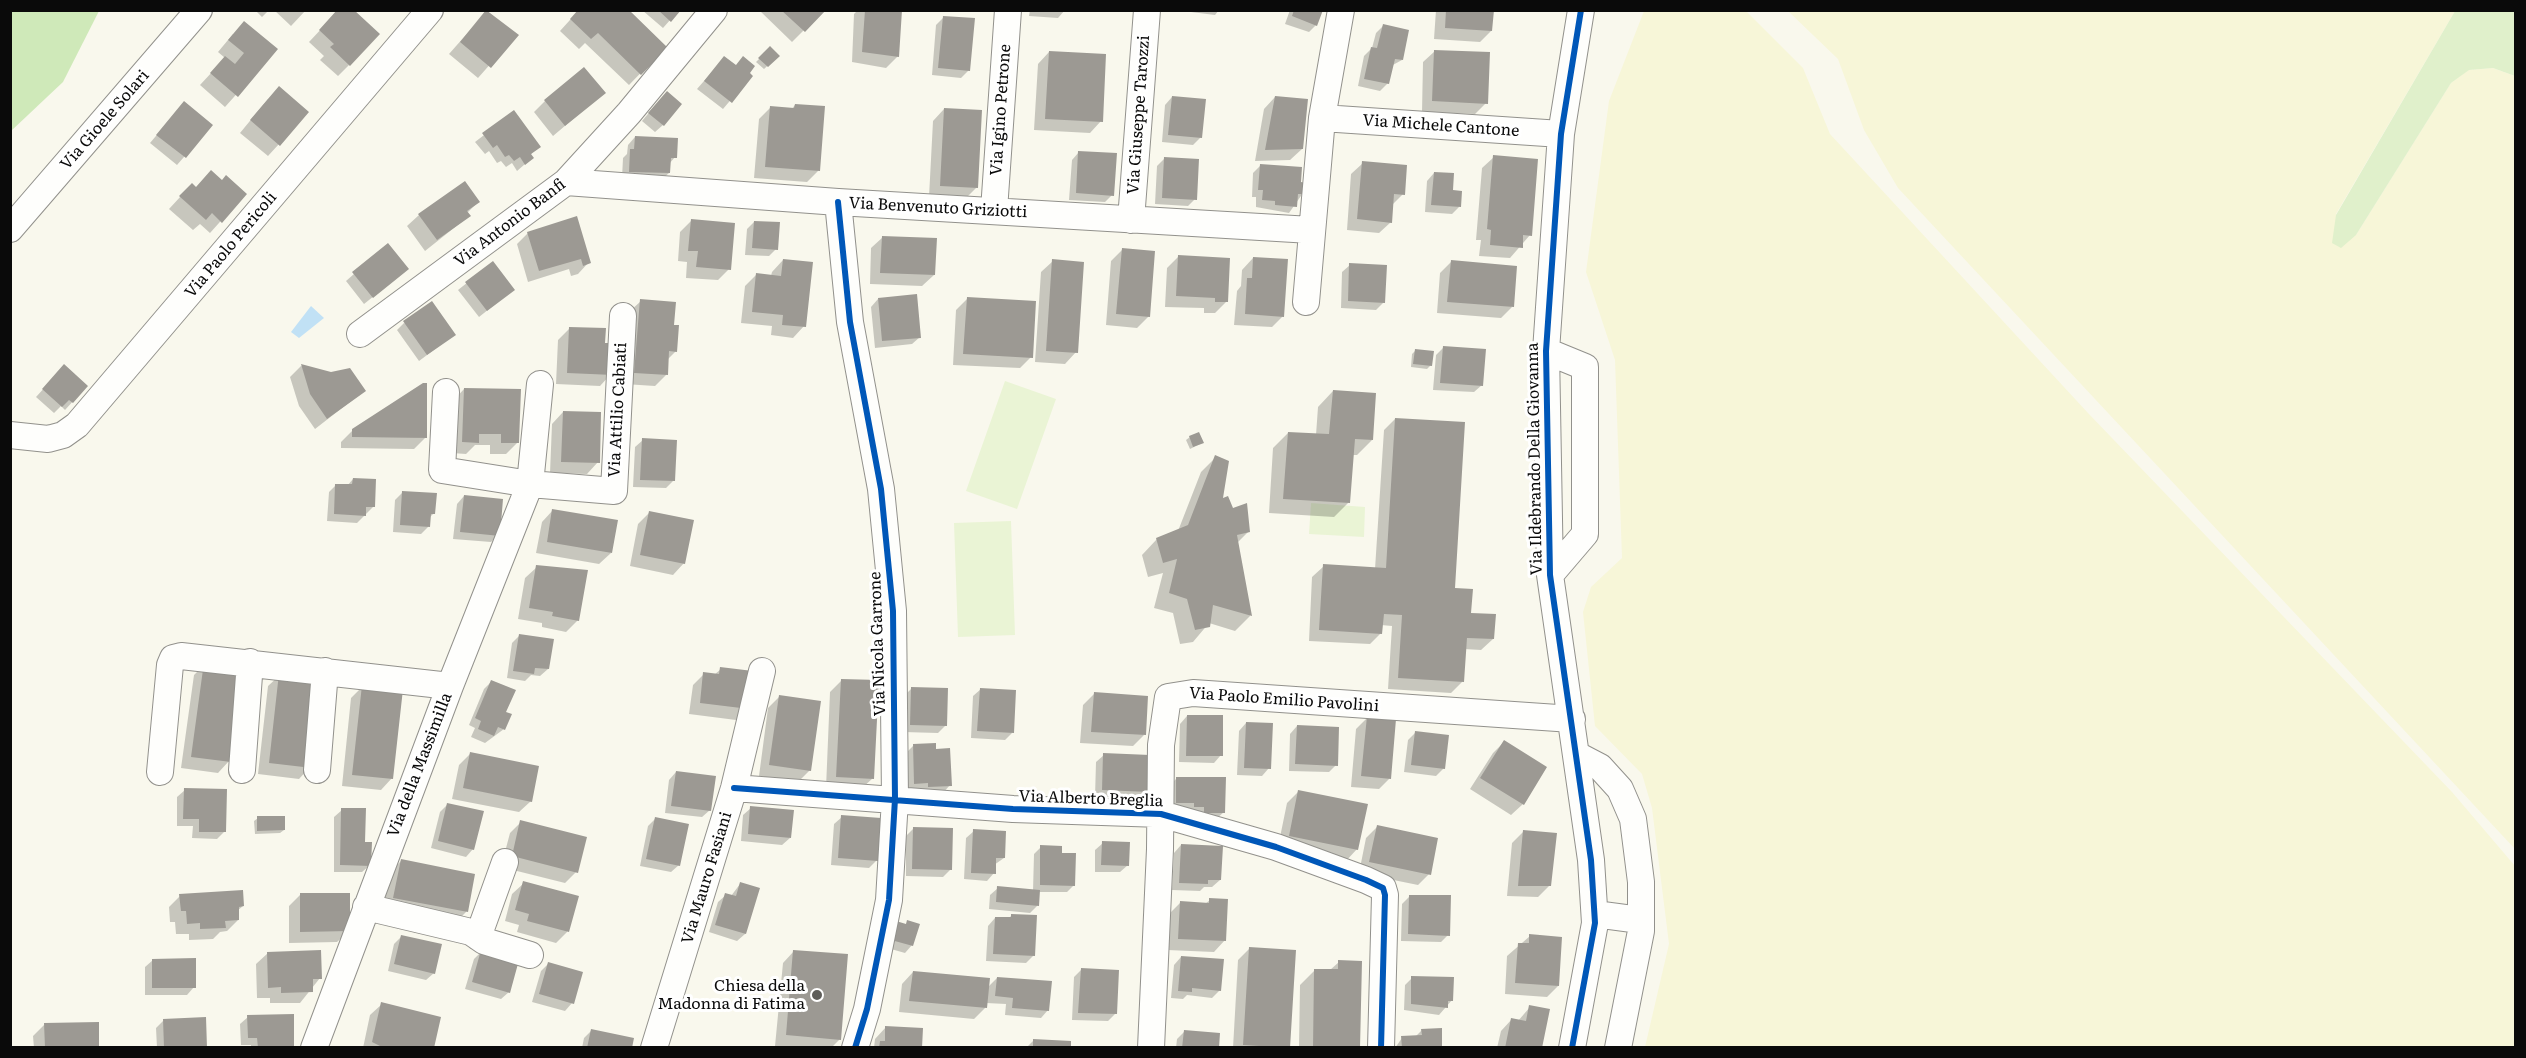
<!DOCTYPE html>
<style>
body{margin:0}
#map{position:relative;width:2526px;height:1058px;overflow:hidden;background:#f9f8ed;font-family:Literata,serif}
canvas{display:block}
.frame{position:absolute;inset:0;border:12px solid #0a0a0a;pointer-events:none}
</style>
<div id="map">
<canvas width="2526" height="1058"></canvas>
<div class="frame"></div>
</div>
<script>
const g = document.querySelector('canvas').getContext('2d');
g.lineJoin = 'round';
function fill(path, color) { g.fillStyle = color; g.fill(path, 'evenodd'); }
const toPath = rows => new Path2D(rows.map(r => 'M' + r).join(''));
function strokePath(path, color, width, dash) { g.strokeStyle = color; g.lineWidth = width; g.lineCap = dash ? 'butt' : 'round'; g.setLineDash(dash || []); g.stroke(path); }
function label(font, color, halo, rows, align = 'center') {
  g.font = font + ' Literata,serif'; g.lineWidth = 6; g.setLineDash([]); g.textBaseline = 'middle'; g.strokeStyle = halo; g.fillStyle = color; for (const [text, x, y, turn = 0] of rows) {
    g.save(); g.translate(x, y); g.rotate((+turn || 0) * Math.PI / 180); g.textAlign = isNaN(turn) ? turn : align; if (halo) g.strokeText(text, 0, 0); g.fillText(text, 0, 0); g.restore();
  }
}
const farmland = toPath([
 [1644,11,1746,11,1803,68,1830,134,2088,413,2452,792,2515,866,2515,1047,1645,1047,1669,944,1652,808,1642,774,1595,726,1583,612,1591,587,1622,558,1615,360,1586,272,1609,101],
 [1788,11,2455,11,2336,214,2356,235,2451,83,2468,70,2493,68,2515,76,2515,849,1898,188,1864,130,1838,59]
]);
const green = toPath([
 [2455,11,2515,11,2515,76,2493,68,2469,70,2451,83,2356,235,2341,248,2332,243,2336,215]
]);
const forest = toPath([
 [11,10,99,11,63,82,11,131]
]);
const pitch = toPath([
 [1005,381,1056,399,1017,509,966,491],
 [1311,503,1365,507,1364,537,1309,534],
 [1011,521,1015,635,958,637,954,523]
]);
const water = toPath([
 [311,306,324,318,299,338,291,332]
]);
const shadow = toPath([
 [255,10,269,10,262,17],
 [274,10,306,10,291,26],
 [339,10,349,65,338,76,320,60,324,56,309,42],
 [579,10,665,48,629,85,585,43,579,49,560,31],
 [642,10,679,10,663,28],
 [759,10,824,10,792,42],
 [858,10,900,10,898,56,886,68,852,62,854,14],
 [1030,10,1065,10,1058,18,1029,16],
 [1175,10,1219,10,1215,15],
 [1290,10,1321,10,1316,25,1309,32,1285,24],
 [1436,10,1492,10,1491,31,1480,42,1434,39],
 [487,11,516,35,478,78,449,54],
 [944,17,969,70,961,78,932,75,936,25],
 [1383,26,1402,60,1391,66,1388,83,1380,91,1358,86,1364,56,1372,48,1376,33],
 [233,34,276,50,225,107,200,85,225,58,218,52],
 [770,48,778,56,764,69,756,62],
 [1435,51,1486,103,1475,114,1422,112,1423,62],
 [1049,52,1101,121,1090,133,1034,130,1038,64],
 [724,58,751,76,723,109,697,89],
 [604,93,553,136,534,112,545,101],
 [1172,97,1201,137,1193,145,1162,142,1165,105],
 [1275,97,1302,149,1290,160,1255,161,1264,109],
 [268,99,279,144,268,156,240,133],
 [659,101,663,125,655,132,642,121],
 [795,105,818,171,807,182,754,178,759,119,770,108,791,110],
 [944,109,977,187,965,199,929,197,933,121],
 [177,111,211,126,177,165,150,143],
 [514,112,539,146,530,155,532,158,517,171,512,163,506,167,501,161,497,163,489,151,485,154,475,142],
 [635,137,675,157,669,164,669,173,661,180,622,178,623,158,627,154,628,145],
 [1079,152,1112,195,1105,202,1069,200,1072,160],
 [1494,157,1530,235,1510,258,1479,256,1481,240,1476,240,1482,168],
 [1165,158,1195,199,1188,206,1155,204,1157,166],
 [1363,163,1403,194,1392,205,1391,222,1379,233,1347,230,1351,174],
 [1261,165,1299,184,1303,193,1289,213,1256,207,1256,197,1252,197,1253,173],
 [1434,173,1451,192,1459,207,1452,214,1425,212,1427,181],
 [222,182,245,194,210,233,200,224,193,230,169,209,181,196,195,188],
 [464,183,478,202,467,213,469,216,425,251,407,226,419,215],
 [692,220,729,269,718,280,686,278,687,262,678,261,680,232],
 [754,222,776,249,769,256,745,255,747,229],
 [528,233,589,262,578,274,571,276,569,269,528,282,517,244],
 [883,237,934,275,922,286,870,284,871,248],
 [387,245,399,276,364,304,346,281],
 [1122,250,1149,316,1137,328,1106,325,1111,261],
 [1178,257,1226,302,1215,313,1204,313,1204,308,1165,307,1167,268],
 [1253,258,1283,316,1272,327,1234,325,1237,291,1241,286,1242,270],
 [783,260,804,326,793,338,771,335,772,326,741,323,745,286,756,275,771,276,772,272],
 [1053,261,1076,352,1065,364,1035,362,1041,272],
 [1451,262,1512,307,1501,318,1437,313,1440,273],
 [492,263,513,290,479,317,458,290],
 [1350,265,1384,302,1376,310,1341,308,1342,272],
 [878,299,920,337,912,344,875,348,871,307],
 [967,299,1031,357,1020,368,953,365,956,310],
 [641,301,672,326,676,351,667,360,666,375,655,386,624,384,629,312],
 [404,323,454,335,419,361,397,330],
 [569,329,604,344,611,374,600,386,556,384,558,340],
 [1443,348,1482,385,1474,392,1433,390,1436,355],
 [1415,351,1431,365,1427,369,1411,367,1412,354],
 [301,366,331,374,364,391,315,429,299,406,290,377],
 [57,374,86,387,65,410,61,406,54,413,36,397],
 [464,389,518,442,506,454,490,454,490,445,475,445,466,454,452,453,453,401],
 [1333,391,1372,440,1357,455,1352,455,1349,502,1334,517,1269,513,1273,448,1288,433,1316,435,1318,407],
 [563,412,598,462,587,474,550,473,552,424],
 [1395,419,1453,590,1470,614,1493,639,1481,650,1464,649,1462,682,1451,693,1388,689,1392,626,1381,625,1381,633,1370,644,1309,641,1312,577,1324,566,1375,569,1384,430],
 [353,430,425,438,414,449,341,448,341,442],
 [1190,437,1202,443,1190,449,1186,440],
 [643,440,673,481,666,488,633,487,635,447],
 [1216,457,1221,500,1249,531,1237,543,1250,616,1235,631,1209,623,1193,642,1180,644,1173,613,1154,608,1163,573,1148,577,1142,555,1157,539,1178,531,1201,472],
 [353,479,373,507,357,523,327,521,329,492,336,485,347,486],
 [403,492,434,513,429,518,428,527,421,534,393,532,395,500],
 [464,496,498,535,491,542,453,539,457,504],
 [553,510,611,553,599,564,536,553,542,522],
 [650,512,684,563,673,575,630,566,638,524],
 [537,567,578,620,566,632,542,627,542,623,518,619,525,578],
 [520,635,548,669,540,676,531,675,525,681,507,678,512,643],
 [205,664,229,761,218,773,181,768,194,675],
 [721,669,747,708,736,720,689,714,693,685,704,674,714,675],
 [280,675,310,767,299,779,258,774,268,686],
 [842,680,873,778,861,789,826,788,830,692],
 [492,681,504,713,504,729,485,743,471,737,475,728,469,725,484,689],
 [363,686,392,778,381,790,342,786,351,698],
 [911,689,946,725,938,733,903,732,904,696],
 [981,689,1012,733,1005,740,971,738,973,696],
 [1094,694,1144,735,1133,746,1080,743,1083,705],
 [780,696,810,770,798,782,759,776,768,708],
 [1187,716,1221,755,1214,763,1179,762,1180,724],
 [1367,718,1390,778,1379,789,1351,787,1356,729],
 [1246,723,1269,768,1262,776,1237,775,1239,731],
 [1297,726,1336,765,1329,772,1289,771,1290,734],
 [1415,733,1444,768,1436,776,1404,772,1408,740],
 [1504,742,1523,804,1511,815,1470,789,1493,753],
 [913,746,950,785,943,793,907,791,906,753],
 [470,754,531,801,519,812,452,799,459,765],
 [1104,755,1147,791,1140,798,1095,797,1096,762],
 [676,772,710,810,702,817,665,813,669,780],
 [1176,779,1224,812,1216,819,1169,810,1169,786],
 [185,790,225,831,217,839,192,838,193,826,177,826,177,797],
 [1299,791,1357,849,1346,861,1278,847,1287,803],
 [448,804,473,849,466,857,431,848,440,812],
 [751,808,790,838,782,845,741,841,743,815],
 [342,810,364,843,370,865,362,872,334,872,334,817],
 [842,817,877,860,869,868,831,865,834,824],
 [258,818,284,830,280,833,255,834,254,821],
 [655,819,679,865,671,872,640,866,648,826],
 [521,822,576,872,565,883,501,867,510,833],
 [1377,827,1429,874,1418,885,1359,873,1366,838],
 [914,828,951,869,943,877,906,876,906,836],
 [974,831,1004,858,994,865,994,873,987,881,964,879,966,838],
 [1524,831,1550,885,1538,897,1507,896,1512,843],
 [1103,843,1128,865,1120,872,1095,872,1095,850],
 [1181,845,1220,880,1212,887,1204,887,1200,891,1172,890,1174,853],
 [1041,847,1061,855,1074,885,1067,892,1038,892,1037,906,1030,913,989,909,990,895,998,888,1033,891,1034,854],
 [401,861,473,875,466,912,455,923,382,909,390,872],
 [524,883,577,897,567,932,556,943,517,932,519,925,505,921,512,894],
 [740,884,745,934,737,941,709,932,718,902,726,895,731,896],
 [300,895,349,931,337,942,289,943,289,906],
 [180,896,243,906,237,911,238,920,227,931,220,932,213,939,189,940,189,934,176,934,175,922,170,922,169,907],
 [1410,896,1448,935,1441,942,1401,941,1402,904],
 [1210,900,1225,940,1214,952,1167,950,1169,914,1180,903,1205,904],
 [1012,915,1034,955,1026,963,986,961,988,926,995,918,1008,919],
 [908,922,912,945,905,953,884,947],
 [402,936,434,973,426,980,388,971,394,944],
 [1530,936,1558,986,1547,997,1505,994,1507,956],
 [1250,948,1288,1048,1233,1048,1238,960],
 [794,951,840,1039,831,1048,775,1046,783,963],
 [481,952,509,992,501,999,465,989,474,959],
 [268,953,320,978,300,1003,270,1003,270,998,257,998,256,964],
 [1181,957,1220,990,1212,998,1187,995,1183,999,1171,998,1174,965],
 [153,960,194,987,187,995,145,995,145,967],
 [1339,962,1359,1048,1299,1048,1300,985,1315,970,1330,970],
 [548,964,572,1003,565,1011,532,1002,541,971],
 [1081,970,1115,1014,1108,1021,1072,1020,1074,977],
 [913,972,987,988,997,978,1048,1010,1041,1018,1005,1015,1006,1004,986,1003,985,1008,974,1019,899,1012,902,984],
 [1412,978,1452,1000,1439,1015,1404,1010,1405,985],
 [382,1004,432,1048,363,1048,370,1015],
 [1530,1007,1541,1048,1497,1048,1501,1031,1512,1019,1518,1021],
 [248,1017,293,1048,251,1048,251,1045,241,1045,240,1024],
 [163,1021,206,1048,157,1048,156,1028],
 [45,1024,98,1048,34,1048,33,1036],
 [886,1027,921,1048,874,1048,875,1039],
 [1422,1030,1441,1048,1395,1048,1402,1038,1415,1037],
 [591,1031,631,1048,582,1048,584,1038],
 [1184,1032,1218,1048,1176,1048,1177,1039],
 [1034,1040,1069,1048,1026,1048]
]);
const building = toPath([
 [337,10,354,10,380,34,350,66,330,47,334,44,319,30],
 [486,10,519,35,491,68,460,42],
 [578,10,629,10,668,48,641,75,598,33,591,39,570,19],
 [658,10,681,10,671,22],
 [781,10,826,10,805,32],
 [865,10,902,10,899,57,862,52],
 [1294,10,1323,10,1317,26,1292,16],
 [1446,10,1494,10,1492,31,1445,28],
 [943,16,975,18,970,71,938,68],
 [244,21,278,49,238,97,210,73,225,56,235,64,244,53,228,40],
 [1383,24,1409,30,1403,60,1395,59,1389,84,1364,79,1371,47,1377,48],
 [770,46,780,56,768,67,758,58],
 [1434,50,1490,52,1488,104,1432,101],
 [1049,51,1106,54,1103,122,1045,119],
 [724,56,736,65,743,56,755,66,750,73,753,76,732,103,704,81],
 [584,67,606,93,565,126,544,100],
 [279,86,309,112,280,146,250,120],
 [667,91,682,104,664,126,648,113],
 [1172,96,1206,99,1202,138,1168,135],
 [1275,96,1308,99,1303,149,1265,150],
 [184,101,213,125,186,158,156,135],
 [795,104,825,106,820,171,765,167,770,106,794,108],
 [944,108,982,110,978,188,940,186],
 [514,110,541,147,531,154,534,158,525,165,520,157,514,161,509,155,505,157,497,145,493,148,482,133],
 [635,136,678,138,677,158,671,158,670,173,629,172,630,149,634,149],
 [1078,151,1117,153,1114,196,1076,193],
 [1493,155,1538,159,1532,236,1523,235,1523,248,1490,245,1491,230,1487,229],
 [1164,157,1199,159,1197,200,1162,198],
 [1362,161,1407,165,1405,195,1394,194,1392,223,1357,219],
 [1260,164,1302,167,1301,182,1306,183,1305,194,1298,194,1297,207,1275,205,1275,201,1262,200,1263,190,1258,190],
 [211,170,222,180,226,175,247,194,222,223,212,213,206,220,179,196,192,183,196,187],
 [1434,172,1454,173,1453,190,1462,191,1461,207,1431,205],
 [465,181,480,202,467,211,471,216,437,240,418,214],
 [577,216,591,263,583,266,581,259,539,271,527,232],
 [691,219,735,223,731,270,696,267,698,251,688,251],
 [754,221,780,222,778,250,752,248],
 [882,236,937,238,935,275,880,273],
 [388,243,409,269,373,298,352,272],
 [1122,248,1155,251,1150,317,1116,314],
 [1178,255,1230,258,1228,302,1215,302,1215,298,1176,296],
 [1253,257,1288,259,1284,317,1245,314,1247,278,1252,278],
 [783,259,813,262,806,327,782,325,783,315,752,312,756,273,781,276],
 [1052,259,1084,262,1078,353,1046,351],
 [1451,260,1517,266,1514,307,1447,302],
 [493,261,515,290,487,311,465,282],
 [1349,263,1387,265,1385,303,1348,301],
 [917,294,921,338,882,341,878,298],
 [967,297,1036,301,1033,358,963,354],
 [640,299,676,302,674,325,679,325,677,352,669,351,668,375,634,373],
 [432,301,456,335,427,355,403,321],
 [569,327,606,328,605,343,614,343,613,375,567,373],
 [1443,346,1486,349,1483,386,1440,383],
 [1415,349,1434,351,1432,366,1413,364],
 [64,364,88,386,73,403,69,400,62,407,42,389],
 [301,364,331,372,350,368,366,391,327,419,310,394],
 [423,383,427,383,427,438,352,437,352,429],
 [464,388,521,389,519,443,501,443,501,434,479,434,479,443,462,442],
 [1333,390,1376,393,1373,440,1355,439,1350,503,1283,499,1288,432,1329,434],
 [563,411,601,412,600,463,561,462],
 [1395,418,1465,422,1455,588,1473,589,1471,613,1496,614,1494,639,1467,638,1464,682,1398,678,1402,615,1384,614,1382,634,1319,630,1323,564,1386,568],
 [1199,432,1204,443,1193,447,1189,436],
 [642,438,677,440,675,481,640,480],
 [1215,455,1229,461,1223,498,1228,496,1233,508,1247,503,1250,532,1237,535,1252,616,1213,605,1210,627,1195,630,1187,599,1169,593,1177,559,1163,563,1156,538,1188,525],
 [353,478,376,479,375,507,366,507,366,516,334,514,335,484,352,484],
 [402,491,437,493,435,514,431,514,430,527,400,525],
 [464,495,503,499,500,536,460,532],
 [552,509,618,520,612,553,547,542],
 [649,511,694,520,685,564,640,555],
 [536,565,588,570,579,621,552,616,553,612,529,608],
 [519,634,554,639,549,669,535,668,534,674,513,671],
 [204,662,244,668,231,762,191,757],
 [720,667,753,671,749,709,700,703,703,672,719,674],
 [279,673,322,678,312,768,269,763],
 [841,679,879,680,874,779,836,777],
 [491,680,516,690,506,712,512,714,505,730,498,727,494,736,478,729,481,721,475,718],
 [362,685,403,689,393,779,352,775],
 [911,687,948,688,947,726,910,725],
 [980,688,1016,690,1014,733,977,731],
 [1094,692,1148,696,1146,735,1091,732],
 [779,695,821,701,811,771,769,765],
 [1187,715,1223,715,1223,756,1186,756],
 [1367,716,1396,719,1391,779,1361,776],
 [1246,722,1273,723,1271,769,1244,768],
 [1297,725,1339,727,1338,766,1295,764],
 [1415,731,1449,735,1445,769,1411,765],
 [1504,740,1547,767,1524,805,1480,778],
 [936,743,936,749,950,748,952,786,928,787,928,783,914,784,913,744],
 [470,752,539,766,532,802,463,788],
 [1103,753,1150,755,1149,792,1102,790],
 [676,771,716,776,711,811,671,806],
 [1176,777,1226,777,1225,813,1204,813,1204,807,1194,807,1194,803,1176,803],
 [184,788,227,789,226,832,199,832,199,819,183,819],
 [1298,790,1368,804,1358,850,1289,836],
 [447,803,484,811,474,850,438,841],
 [750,806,794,810,791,838,748,834],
 [341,808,366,808,365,842,372,842,371,866,340,865],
 [841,815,881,818,878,861,838,858],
 [257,816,285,816,285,830,257,831],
 [655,817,689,824,680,866,646,859],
 [520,820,587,837,578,873,512,856],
 [1377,825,1438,838,1431,875,1369,862],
 [913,827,953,828,952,870,912,869],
 [973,829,1006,831,1005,858,996,858,996,874,971,873],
 [1523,830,1557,833,1551,886,1518,886],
 [1102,841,1130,842,1129,866,1101,865],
 [1181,844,1223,846,1221,880,1208,880,1208,884,1179,883],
 [1040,845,1062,846,1062,853,1076,853,1075,886,1040,885],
 [401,859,475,874,468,912,393,898],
 [523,881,579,896,569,932,527,921,529,914,515,910],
 [740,882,760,888,746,934,715,925,725,893,736,896],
 [997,886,1040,890,1039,906,996,902],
 [243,890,244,906,239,907,239,920,225,921,226,928,200,929,200,923,187,924,186,911,181,911,179,894],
 [300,893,350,893,350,931,300,932],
 [1409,895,1451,895,1450,936,1408,934],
 [1209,898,1228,899,1226,941,1178,939,1180,901,1209,903],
 [1011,914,1037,915,1035,956,993,954,995,917,1011,917],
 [907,920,920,924,913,946,891,940,896,921,906,924],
 [1529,934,1562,937,1559,986,1515,983,1518,943,1529,943],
 [401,935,442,944,435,974,394,964],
 [1249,947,1296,950,1290,1048,1243,1045],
 [321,950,322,979,313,979,313,992,281,993,281,987,268,988,267,952],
 [481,950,519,960,510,993,472,982],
 [793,950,848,954,841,1040,786,1035],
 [1181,956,1224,959,1221,991,1192,988,1192,992,1178,991],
 [196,958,196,988,152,988,152,959],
 [1338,960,1362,961,1360,1048,1313,1048,1314,969,1338,969],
 [548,962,583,972,574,1004,539,994],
 [1081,968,1119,970,1117,1014,1078,1013],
 [913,971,990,978,987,1008,909,1001],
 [1411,976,1454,977,1453,1001,1448,1001,1448,1008,1411,1004],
 [997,977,1052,981,1049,1011,1012,1008,1013,998,995,996],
 [381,1002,441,1017,434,1048,384,1048,372,1042],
 [1529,1005,1550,1009,1542,1048,1505,1048,1511,1018,1526,1021],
 [294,1014,294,1048,258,1048,257,1038,248,1038,247,1015],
 [206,1017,207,1048,164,1048,163,1019],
 [99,1022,99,1048,45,1048,44,1023],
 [885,1026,923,1028,922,1048,879,1048,880,1041,885,1041],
 [1442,1028,1442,1048,1402,1048,1401,1036,1422,1035,1421,1029],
 [591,1029,634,1038,632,1048,587,1048],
 [1184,1030,1220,1033,1219,1048,1182,1048],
 [1033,1039,1071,1041,1071,1048,1033,1048]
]);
const minor = toPath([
 [1322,118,1561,134],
 [566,182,838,202,1311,230],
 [838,202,850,322,881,489,893,611,895,799,889,900,867,1009,855,1048],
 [994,210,1008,10],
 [1131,220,1147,10],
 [10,229,199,10],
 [1306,302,1322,118,1341,10],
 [360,334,566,182,629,113,714,10],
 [1546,351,1585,367,1585,534,1550,575],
 [446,392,442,470,530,484,614,491,623,316],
 [10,435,48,439,63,435,77,425,430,10],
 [1577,755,1600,767,1620,789,1633,819,1641,882,1641,931,1618,1048],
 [242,770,250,662],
 [317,770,325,671],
 [160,772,170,665,173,658,181,656,450,686],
 [734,788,1013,809,1161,814,1276,847,1366,880,1383,888,1385,895,1381,1048],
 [366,907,471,932,484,941,530,955],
 [1595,914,1640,920],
 [478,937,505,862],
 [314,1048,450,686,530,484,540,384],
 [654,1048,734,788,762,671],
 [1151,1048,1160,849,1161,745,1168,697,1193,693,1572,719],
 [1572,1048,1595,923,1591,860,1550,575,1546,351,1561,134,1581,10]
]);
const cycleway = toPath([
 [838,202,850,322,881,489,893,611,895,799,889,900,867,1009,855,1048],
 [734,788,1013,809,1161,814,1276,847,1366,880,1383,888,1385,895,1381,1048],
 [1572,1048,1595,923,1591,860,1550,575,1546,351,1561,134,1581,10]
]);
const markers = [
 [817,995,6,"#5e5d59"]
];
const streetNames = [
 ["Via Igino Petrone",1001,110,-86],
 ["Via Giuseppe Tarozzi",1139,115,-86],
 ["Via Gioele Solari",105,120,-49],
 ["Via Michele Cantone",1441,126,4],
 ["Via Benvenuto Griziotti",938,208,3],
 ["Via Antonio Banfi",510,223,-37],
 ["Via Paolo Pericoli",231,245,-50],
 ["Via Attilio Cabiati",618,410,-87],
 ["Via Ildebrando Della Giovanna",1535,459,-91],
 ["Via Nicola Garrone",878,644,-92],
 ["Via Paolo Emilio Pavolini",1284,700,4],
 ["Via della Massimilla",420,765,-69],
 ["Via Alberto Breglia",1091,799,2],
 ["Via Mauro Fasiani",707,878,-73]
];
const poiNames = [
 ["Chiesa della",805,986],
 ["Madonna di Fatima",805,1004]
];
fill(farmland, '#f7f6d8');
fill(green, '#e0f0cb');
fill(forest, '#cfe9b9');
fill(pitch, '#eaf4d5');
fill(water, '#c1e1f5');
fill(shadow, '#0003');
fill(building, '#9c9993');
strokePath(minor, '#92918c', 28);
strokePath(minor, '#fefefc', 26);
strokePath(cycleway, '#0057b8', 6);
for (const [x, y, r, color] of markers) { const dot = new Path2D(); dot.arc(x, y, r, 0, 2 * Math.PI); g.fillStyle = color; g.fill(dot); strokePath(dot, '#fff', 2); }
label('16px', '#0a0a0a', '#fff', streetNames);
label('16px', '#0a0a0a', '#fff', poiNames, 'right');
</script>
